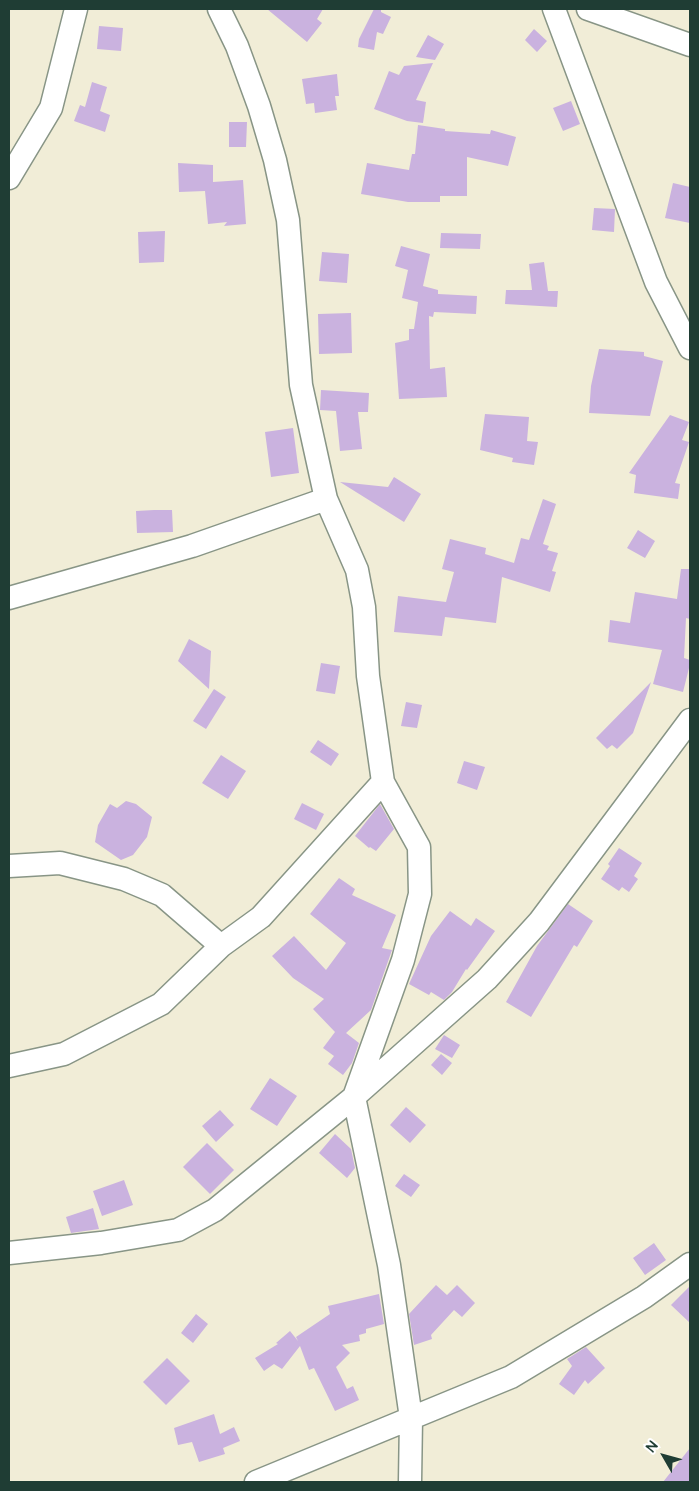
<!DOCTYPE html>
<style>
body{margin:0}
#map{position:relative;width:699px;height:1491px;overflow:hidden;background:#f1edd7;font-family:"Architects Daughter",sans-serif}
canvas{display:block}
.frame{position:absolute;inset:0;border:10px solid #1f3d34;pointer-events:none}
.north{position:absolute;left:639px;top:1431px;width:50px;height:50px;-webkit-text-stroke:4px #fff;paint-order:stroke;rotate:308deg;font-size:14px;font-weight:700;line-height:20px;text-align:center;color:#1f3d34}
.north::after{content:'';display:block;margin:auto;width:18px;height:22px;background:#1f3d34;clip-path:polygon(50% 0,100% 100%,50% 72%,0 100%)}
</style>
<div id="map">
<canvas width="699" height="1491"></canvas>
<div class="frame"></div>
<div class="north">N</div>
</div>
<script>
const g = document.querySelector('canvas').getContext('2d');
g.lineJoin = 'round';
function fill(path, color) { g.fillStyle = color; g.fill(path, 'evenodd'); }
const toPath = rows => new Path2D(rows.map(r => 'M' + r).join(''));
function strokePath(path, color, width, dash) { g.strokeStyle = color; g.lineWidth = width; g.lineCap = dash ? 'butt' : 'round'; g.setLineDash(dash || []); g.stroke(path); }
const building = toPath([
 [267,9,323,9,317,19,322,23,307,42],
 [374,9,381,9,381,12,391,17,383,34,377,32,374,50,358,47,359,39],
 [99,26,123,28,121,51,97,49],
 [534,29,547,41,537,52,525,40],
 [428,35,444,44,435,60,416,57],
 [433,63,416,100,426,102,423,123,407,121,374,109,389,71,399,75,404,66],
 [337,74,339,96,335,96,337,110,315,113,314,103,306,104,302,79],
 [92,82,107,87,100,111,110,115,105,132,74,121,80,105,85,107],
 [571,101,580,124,563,131,553,108],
 [229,122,247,122,246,147,229,147],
 [418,125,445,129,445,131,490,134,491,130,516,137,508,166,467,157,467,196,440,196,440,202,408,202,361,194,367,163,409,170,412,154,415,154],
 [178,163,213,165,213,182,243,180,246,224,224,226,227,222,208,224,205,191,179,192],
 [673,183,690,187,690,223,665,218],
 [594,208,615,209,614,232,592,230],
 [165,231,164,262,139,263,138,232],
 [441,233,481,234,480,249,440,248],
 [401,246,430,254,423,286,438,290,438,294,477,296,476,314,434,312,433,317,429,316,430,369,445,367,447,397,399,399,395,343,409,340,409,329,414,329,418,302,402,298,408,270,395,266],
 [322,252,349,254,347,283,319,281],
 [544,262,548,291,558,291,557,307,505,304,506,290,532,290,529,264],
 [351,313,352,353,319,354,318,314],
 [599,349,644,352,644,356,663,361,650,416,589,413,591,386],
 [321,390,369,393,368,412,358,412,362,449,340,451,336,411,320,410],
 [485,414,529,417,527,441,538,442,534,465,512,462,513,458,480,450],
 [670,415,689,422,682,440,689,442,675,483,680,484,678,499,634,493,636,475,629,473],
 [293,428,299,473,271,477,265,432],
 [394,477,421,494,404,522,340,482,388,487],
 [543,499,556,504,543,544,549,546,547,550,558,553,552,571,556,572,550,592,502,577,496,623,445,617,442,636,394,632,398,596,446,602,454,572,442,569,450,539,486,548,485,554,514,563,521,538,529,540],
 [154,510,172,510,173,532,137,533,136,511],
 [638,530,655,541,645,558,627,548],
 [681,569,690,569,690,619,686,618,684,658,690,660,690,664,683,692,653,684,662,650,608,642,610,620,630,623,635,592,677,599],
 [189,639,211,651,209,689,178,661],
 [321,663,340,666,335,694,316,691],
 [651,682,633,733,617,749,612,745,607,749,596,738],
 [214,689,226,697,206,729,193,721],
 [406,702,422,705,417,728,401,726],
 [318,740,339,754,331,766,310,752],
 [221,755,246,771,228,799,202,783],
 [464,761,485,767,477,790,457,783],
 [126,801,136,804,152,817,147,837,133,855,121,860,95,842,98,825,110,804,117,808],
 [302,803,324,814,316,830,294,819],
 [380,804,394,829,376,851,370,847,369,848,355,836],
 [619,848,642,863,634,876,638,879,629,892,622,887,619,891,601,879,610,866,608,864],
 [339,878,355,889,352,895,396,915,382,948,392,950,371,1010,346,1033,359,1043,352,1063,343,1075,328,1064,334,1056,323,1048,335,1032,313,1009,324,999,293,978,272,956,294,936,326,970,346,943,310,914],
 [568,904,593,921,577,947,574,945,531,1017,506,1002,537,946],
 [450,911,471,926,476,918,495,931,467,970,466,969,452,992,444,1000,431,992,429,995,409,984,431,936],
 [444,1035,460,1045,452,1058,435,1049],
 [441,1054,452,1063,442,1075,431,1065],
 [270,1078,297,1096,277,1126,250,1109],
 [406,1107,426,1125,410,1143,390,1125],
 [220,1110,234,1125,216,1142,202,1126],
 [335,1134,351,1149,355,1168,347,1178,319,1153],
 [207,1143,234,1170,210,1194,183,1167],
 [404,1174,420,1185,411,1197,395,1186],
 [124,1180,133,1205,102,1216,93,1191],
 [93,1208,99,1229,71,1233,66,1217],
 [654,1243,666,1260,645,1275,633,1258],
 [436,1285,447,1295,457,1285,475,1303,462,1317,454,1310,431,1335,432,1339,414,1345,409,1314],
 [690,1286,690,1323,671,1305],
 [379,1294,384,1324,366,1329,366,1333,359,1335,360,1341,342,1345,350,1353,336,1367,347,1389,353,1386,359,1400,335,1411,314,1368,309,1370,300,1346,282,1369,274,1364,264,1371,255,1358,278,1344,276,1343,290,1331,298,1341,296,1337,330,1314,328,1306],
 [196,1314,208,1324,193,1343,181,1333],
 [586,1347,605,1368,588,1384,585,1380,574,1395,559,1384,572,1366,567,1359],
 [167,1358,190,1381,166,1405,143,1382],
 [214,1414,220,1434,234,1427,240,1441,223,1448,225,1454,199,1462,192,1442,178,1445,174,1428],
 [690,1448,690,1482,663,1482]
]);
const minor = toPath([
 [219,9,237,46,259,106,275,160,288,220,301,385,326,499,357,570,364,607,368,676,383,782,419,847,420,894,403,960,354,1097,389,1265,411,1418,410,1482],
 [554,9,656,282,690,348],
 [588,9,690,45],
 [9,178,51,108,76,9],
 [9,598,192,546,326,499],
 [9,866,60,863,124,879,162,895,221,946],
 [9,1066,64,1054,161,1004,221,946,261,917,383,782],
 [9,1253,101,1243,178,1230,215,1210,354,1097,487,979,539,922,690,720],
 [256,1482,511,1377,644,1297,690,1264]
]);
fill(building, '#cab2df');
strokePath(minor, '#889586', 25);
strokePath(minor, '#fff', 22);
</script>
